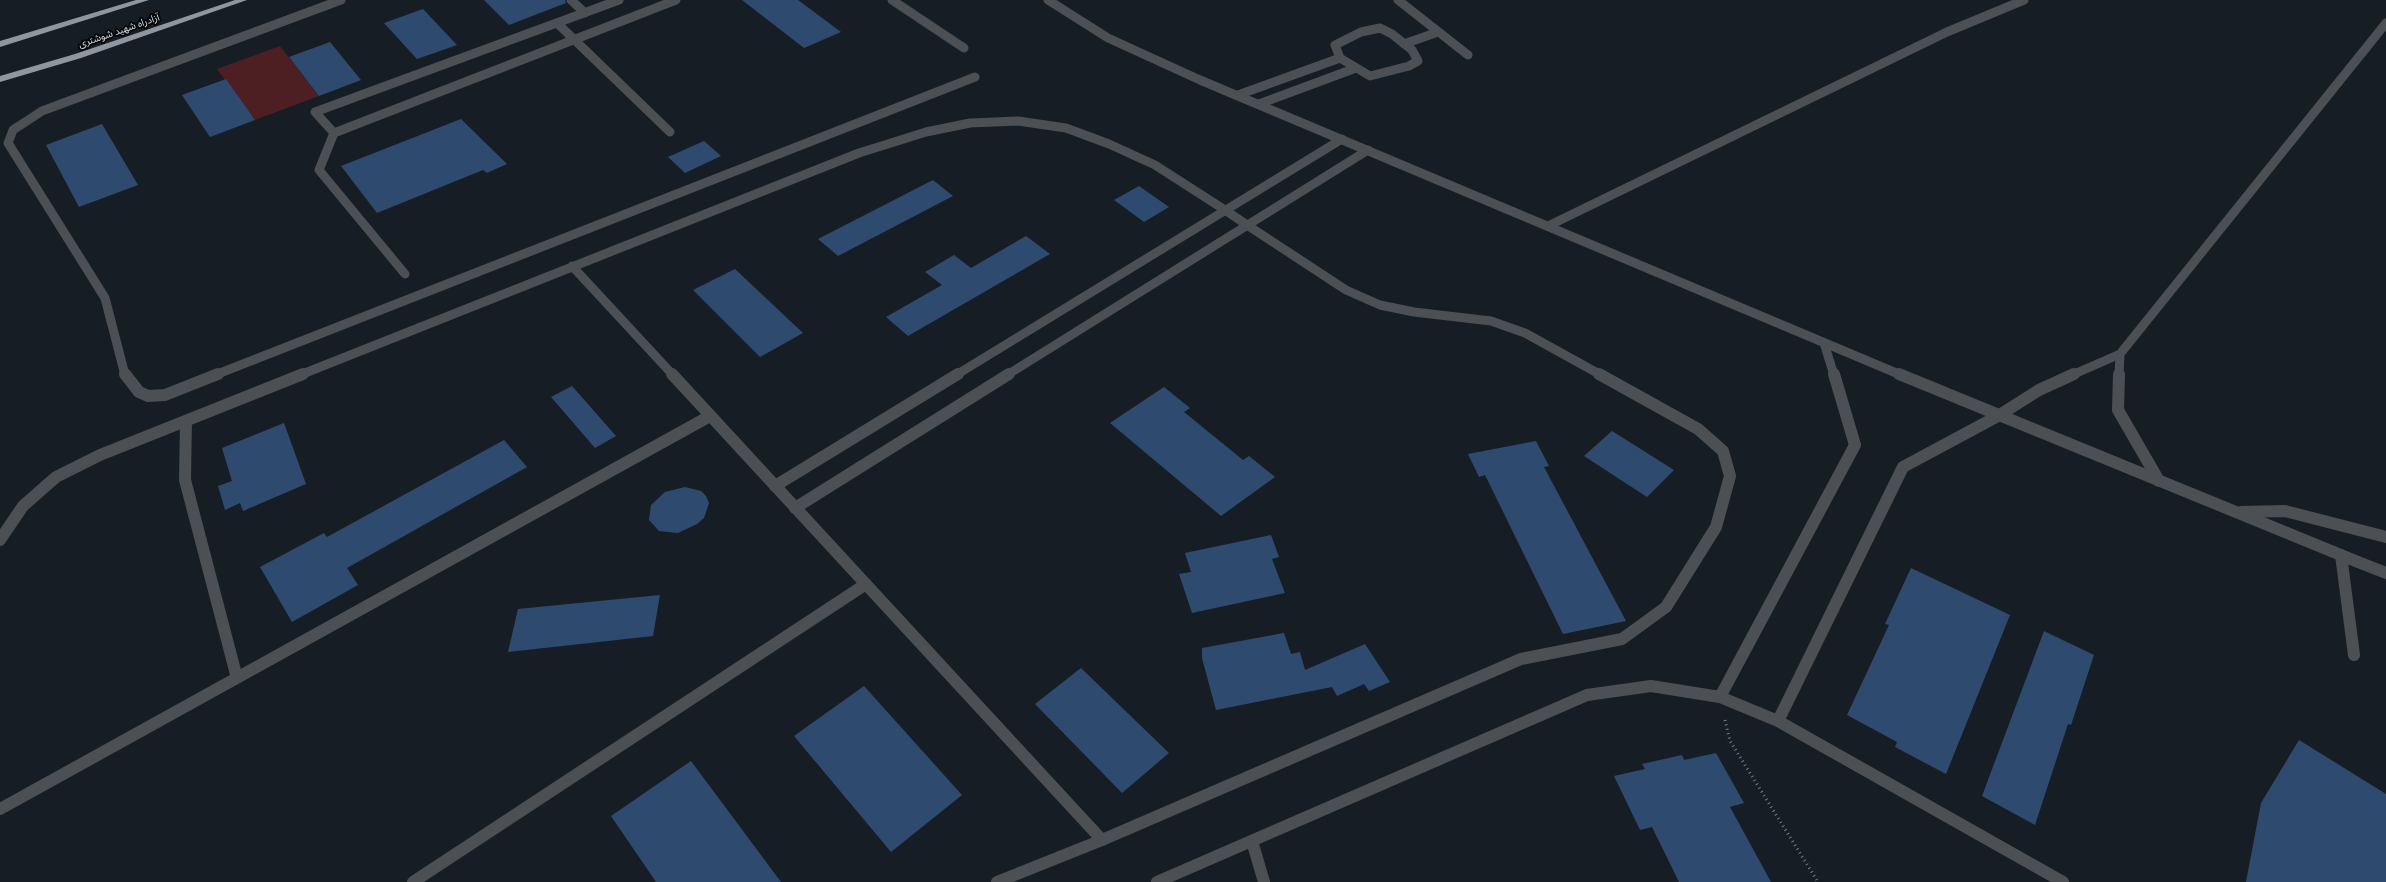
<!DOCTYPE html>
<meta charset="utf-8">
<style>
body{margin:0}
canvas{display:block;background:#171d24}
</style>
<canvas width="2386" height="882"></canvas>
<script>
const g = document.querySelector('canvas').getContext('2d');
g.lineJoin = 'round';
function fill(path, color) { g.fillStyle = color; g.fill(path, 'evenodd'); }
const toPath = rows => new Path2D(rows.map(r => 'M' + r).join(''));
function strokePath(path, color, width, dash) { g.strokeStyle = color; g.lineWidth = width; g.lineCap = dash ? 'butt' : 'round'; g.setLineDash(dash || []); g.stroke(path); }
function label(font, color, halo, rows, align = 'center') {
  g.font = font + ' "IBM Plex Sans","Noto Sans Arabic",sans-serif'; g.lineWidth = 4; g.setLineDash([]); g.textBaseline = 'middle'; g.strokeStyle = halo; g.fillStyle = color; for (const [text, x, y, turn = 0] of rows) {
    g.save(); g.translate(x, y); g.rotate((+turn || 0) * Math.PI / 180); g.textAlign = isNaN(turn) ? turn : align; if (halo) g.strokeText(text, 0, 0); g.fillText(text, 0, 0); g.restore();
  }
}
const green = toPath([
 [280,46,319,96,255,120,217,69]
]);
const building = toPath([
 [484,0,565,0,566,3,509,25],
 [742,0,798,0,841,32,804,48],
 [423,9,457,45,417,59,384,23],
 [330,42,361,80,319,96,289,57],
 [226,79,255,120,210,137,182,95],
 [461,119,507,164,487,173,483,170,377,213,341,166],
 [102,124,138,185,79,207,46,145],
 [704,141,721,156,685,173,668,157],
 [933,180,953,196,838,256,818,239],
 [1139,186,1169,207,1144,222,1114,200],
 [1026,236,1050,254,908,336,886,317,942,285,925,272,954,255,971,268],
 [735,269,803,333,760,357,693,290],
 [572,386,616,436,595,448,551,397],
 [1164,387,1190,408,1184,412,1243,460,1249,456,1275,477,1221,516,1110,423],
 [284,423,306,484,243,511,240,503,225,510,218,486,232,481,222,448],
 [1612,431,1674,470,1647,497,1584,456],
 [504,440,527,467,347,568,358,585,292,622,260,567,324,533,327,537],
 [1536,441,1549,466,1544,467,1626,621,1563,634,1485,475,1479,477,1468,454],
 [685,487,701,491,706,496,709,503,704,518,697,524,678,533,659,531,649,520,651,505,665,492],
 [1271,535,1279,557,1272,559,1285,593,1192,613,1179,574,1191,572,1185,553],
 [1911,568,2010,615,1946,774,1895,747,1897,742,1847,715,1889,625,1885,624],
 [660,595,653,636,508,652,518,609],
 [2044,631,2094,655,2071,725,2068,724,2035,825,1982,796],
 [1284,633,1291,654,1300,652,1305,670,1365,644,1390,682,1369,691,1364,684,1337,696,1332,687,1216,710,1202,658,1202,648],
 [1081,668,1169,753,1122,793,1035,704],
 [864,686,962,795,891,852,794,736],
 [2299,740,2386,794,2386,882,2246,882,2261,803],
 [1716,753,1744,803,1730,807,1771,882,1679,882,1652,827,1640,830,1614,776,1645,769,1642,764,1682,755,1684,760],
 [691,761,781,882,656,882,611,816]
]);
const path = toPath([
 [1725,720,1730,741,1818,882]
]);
const serviceFar1 = toPath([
 [571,0,585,13],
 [892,0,964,48],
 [1398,0,1468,55],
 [557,23,670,132],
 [1380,28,1392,34,1412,50,1418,61,1409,66,1370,76,1340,58,1335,45,1361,32,1380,28],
 [1404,44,1438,32],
 [1238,95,1340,58],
 [1259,104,1356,68],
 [334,133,315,112,619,0],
 [1247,225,1346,290,1380,305,1414,312,1491,321,1525,333,1601,375],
 [1548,226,1947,32,2024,0],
 [572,266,673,375],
 [405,274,319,170,334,133,676,0],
 [1824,343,1834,375],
 [125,375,105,298,8,143,13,130,42,111,341,0],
 [215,375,975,77],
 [300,375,859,153,926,132,970,123,1018,121,1066,128,1109,144,1155,165,1225,210],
 [956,375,1342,139],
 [1007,375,1368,150],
 [2072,375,2120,354,2386,23],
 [2119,375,2120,354]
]);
const service = toPath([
 [125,374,139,392,148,396,165,395,218,374],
 [672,374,1102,840],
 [2119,374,2118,410,2159,481],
 [186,421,185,480,237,678],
 [775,486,958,374],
 [795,508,1009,374],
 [0,540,23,506,56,477,100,455,303,374],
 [2341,555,2354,655],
 [2358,562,2386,573],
 [1720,697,1855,445,1834,374],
 [1778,721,1903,467,1998,416,2039,390,2074,374],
 [0,809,710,416],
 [1252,841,1264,882],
 [413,882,866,584],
 [997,882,1102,840,1521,659,1622,639,1666,607,1716,527,1730,476,1723,451,1698,429,1599,374],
 [1157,882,1587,695,1651,686,1720,697,1778,721,2063,882]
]);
const minorFar1 = toPath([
 [1048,0,1108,38,1200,80,1901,375],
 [1225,210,1247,225]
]);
const minor = toPath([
 [1899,374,2358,562],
 [2241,512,2285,511,2386,537]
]);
const motorway = toPath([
 [136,0,149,0,0,47,0,41,136,0],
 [235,0,247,0,81,58,0,82,0,76,75,54,235,0]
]);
const farStreetnames = [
 ["آزادراه شهید شوشتری",119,31,-19]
];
fill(green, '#4d1e22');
fill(building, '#2e4a6f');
strokePath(path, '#787d83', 3, [1, 3.5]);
strokePath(serviceFar1, '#4c4f53', 9);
strokePath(service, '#4c4f53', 12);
strokePath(minorFar1, '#4c4f53', 9);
strokePath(minor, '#4c4f53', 12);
fill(motorway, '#8e96a0');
label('10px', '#d9dde2', '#05070a', farStreetnames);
</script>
